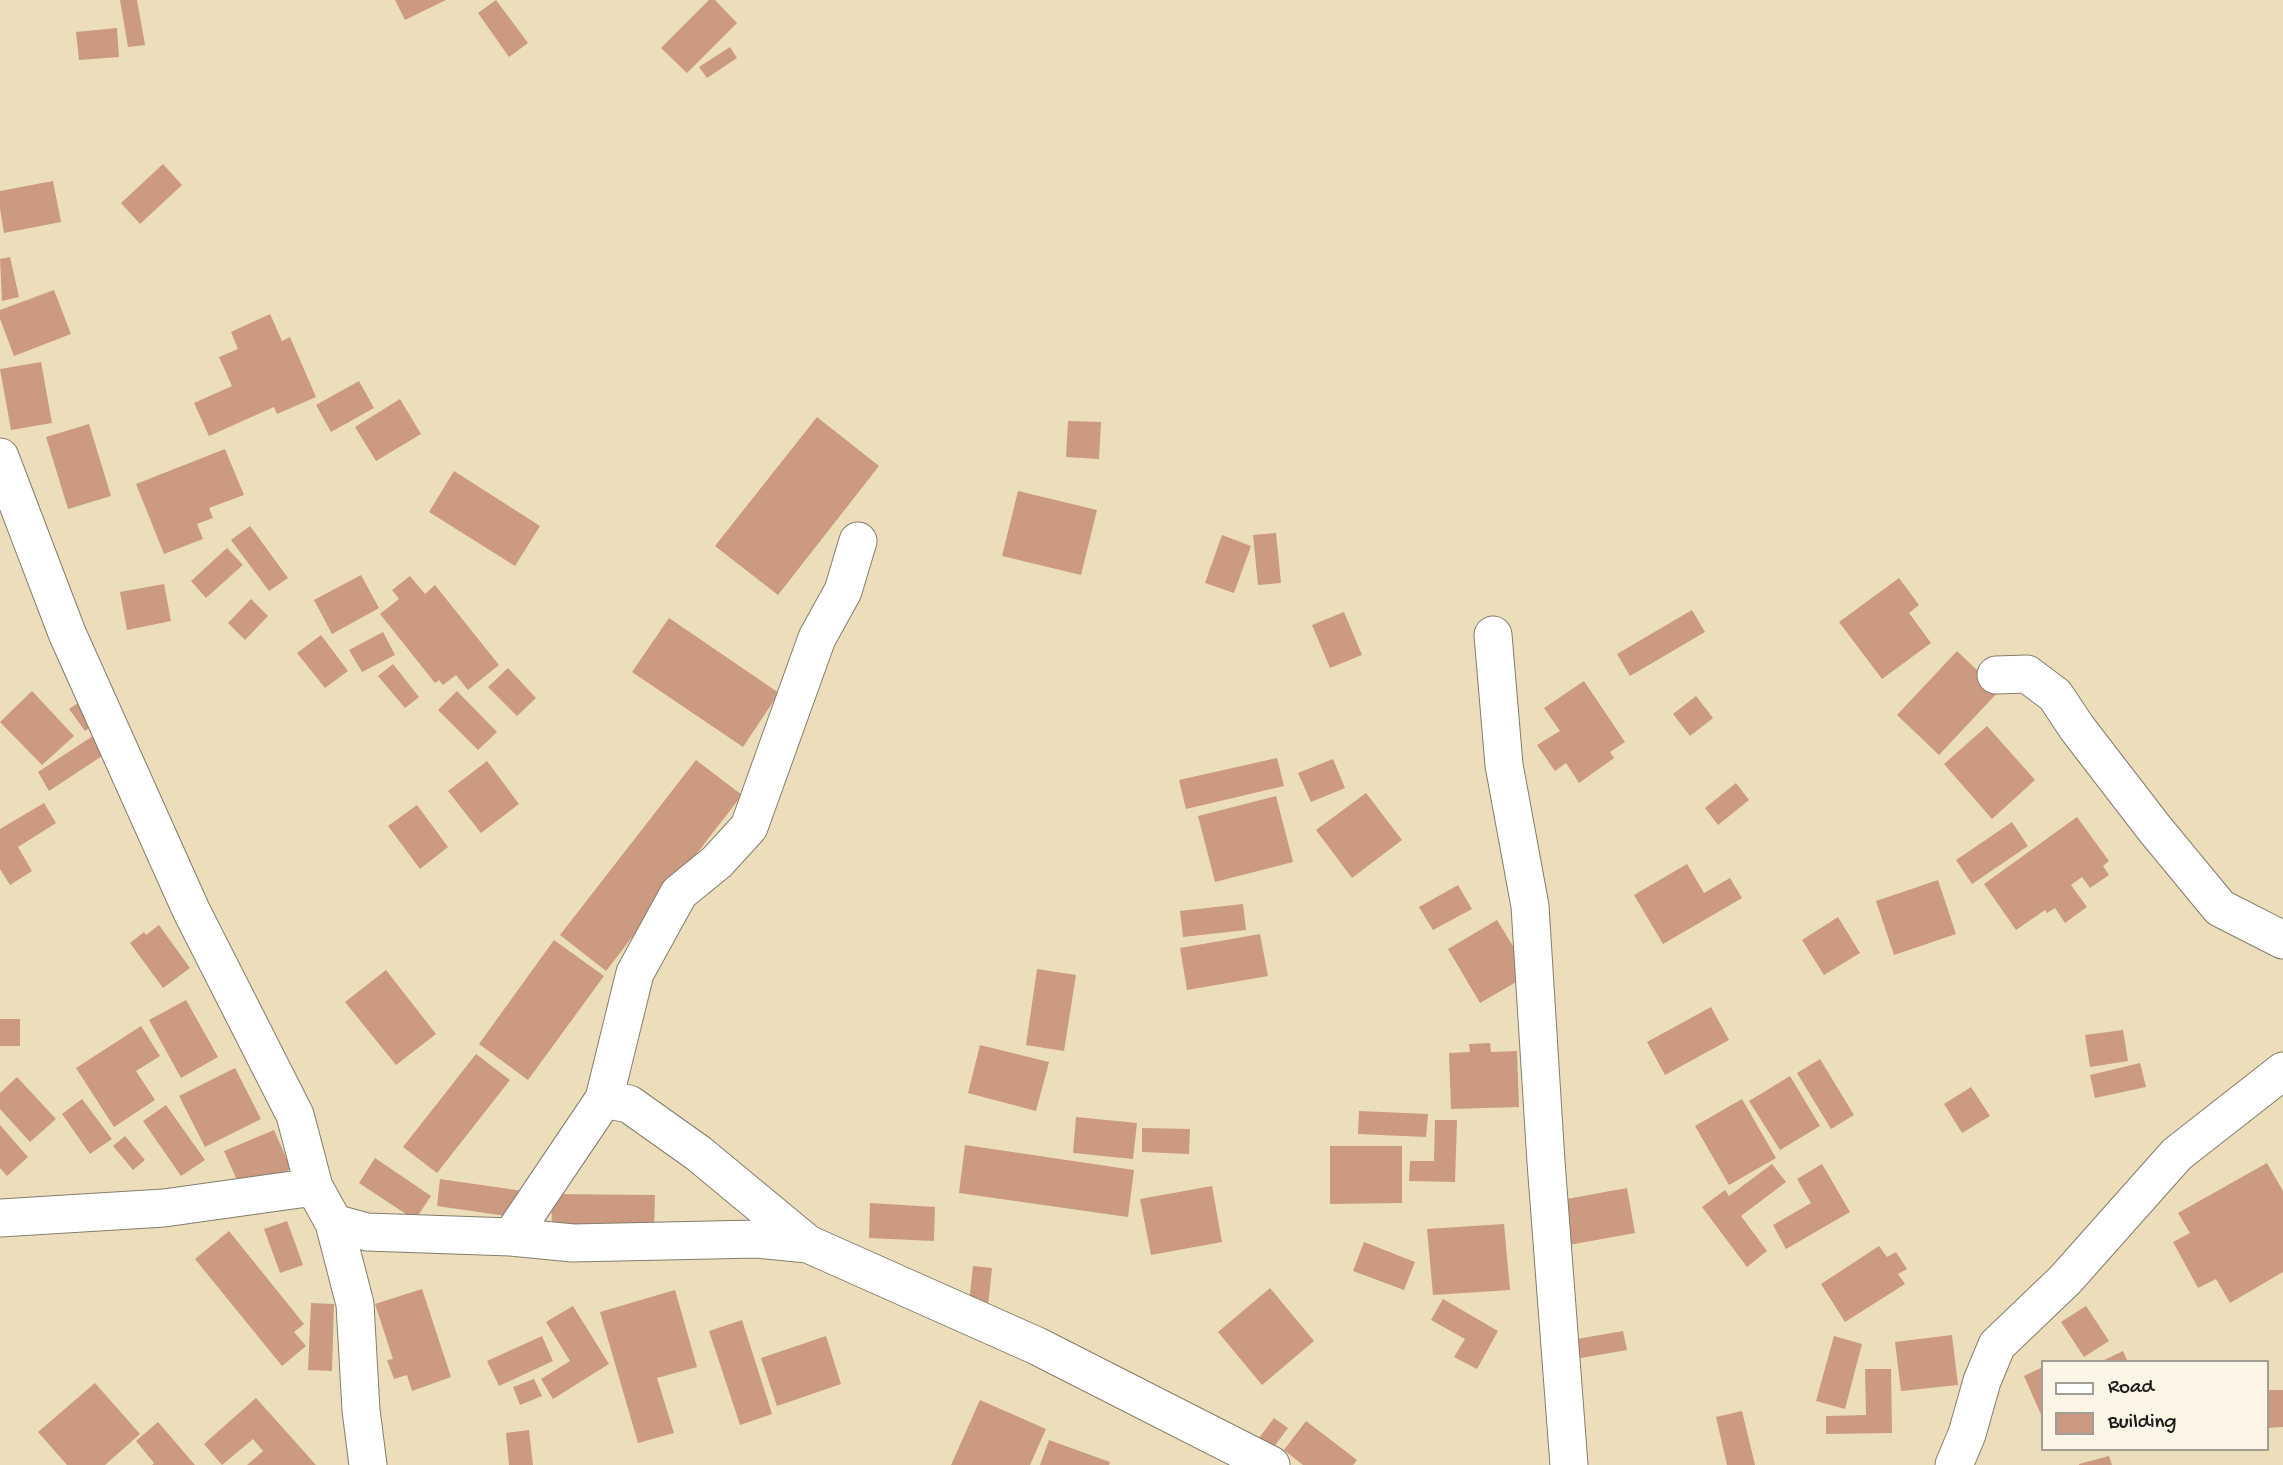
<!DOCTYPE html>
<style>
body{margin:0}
#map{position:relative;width:2283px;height:1465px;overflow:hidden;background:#ecdebb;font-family:"Gochi Hand",sans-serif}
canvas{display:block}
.legend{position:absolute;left:2041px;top:1360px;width:228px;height:91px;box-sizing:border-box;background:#fcf5e5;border:2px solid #a29e95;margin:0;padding:9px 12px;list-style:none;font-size:21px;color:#1c1c1c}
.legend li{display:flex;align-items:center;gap:14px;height:35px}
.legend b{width:35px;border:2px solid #a29e95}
</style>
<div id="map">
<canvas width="2283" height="1465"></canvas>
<ul class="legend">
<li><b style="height:9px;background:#fff"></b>Road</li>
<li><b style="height:19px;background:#cb9a80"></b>Building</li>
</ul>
</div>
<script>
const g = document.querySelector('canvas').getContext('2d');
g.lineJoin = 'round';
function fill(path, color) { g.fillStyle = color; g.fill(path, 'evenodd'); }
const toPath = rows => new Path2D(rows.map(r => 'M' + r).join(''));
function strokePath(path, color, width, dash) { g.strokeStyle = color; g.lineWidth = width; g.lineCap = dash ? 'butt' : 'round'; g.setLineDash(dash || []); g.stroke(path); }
const building = toPath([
 [120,0,137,0,145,45,128,47],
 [395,0,446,0,405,20],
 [496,0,528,43,509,57,478,13],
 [709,0,715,0,737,23,687,73,661,48],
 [117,28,119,57,79,60,76,32],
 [730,47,737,58,707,78,699,67],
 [163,164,182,185,140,224,121,203],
 [53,181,61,222,4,233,0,208,0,191],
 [10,257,19,297,2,301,0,259],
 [54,290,71,334,14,356,0,319,0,310],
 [270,314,282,341,290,337,316,397,277,414,274,407,209,436,194,403,232,386,219,357,238,349,231,332],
 [41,362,52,423,11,430,0,369],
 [359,381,374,408,331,432,316,405],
 [400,399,421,434,376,461,355,427],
 [817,417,879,466,778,595,715,546],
 [1068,421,1101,422,1099,459,1066,457],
 [89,424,111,496,68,509,46,437],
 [225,449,244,495,209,508,213,518,197,524,203,539,164,554,136,484],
 [454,471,540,526,515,566,429,512],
 [1018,491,1097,510,1081,575,1002,556],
 [250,526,288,578,269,591,231,540],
 [1276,533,1281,583,1258,585,1253,535],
 [1222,535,1251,546,1234,593,1205,583],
 [227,548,243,565,206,598,191,581],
 [361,575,379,608,332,634,314,600],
 [410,576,425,594,435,585,499,665,468,690,456,675,443,685,439,680,435,683,380,614,399,599,392,590],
 [1899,578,1919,605,1909,613,1931,643,1882,679,1839,622],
 [164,584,171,621,127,630,120,592],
 [251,599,268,616,245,640,228,623],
 [1692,610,1705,632,1630,676,1617,654],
 [1344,612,1362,655,1330,668,1312,625],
 [669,618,779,693,743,747,632,672],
 [383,632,395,655,362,672,349,650],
 [321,635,348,671,325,688,297,653],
 [1957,651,1999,691,1939,755,1897,715],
 [393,664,419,697,405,708,378,676],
 [508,668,536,698,517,716,488,687],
 [1584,681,1625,742,1610,752,1614,758,1579,783,1566,763,1555,771,1537,745,1560,731,1544,708],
 [32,691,74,736,42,765,0,722],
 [457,691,497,732,478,750,438,710],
 [1696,696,1713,718,1690,736,1673,714],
 [84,699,99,721,85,731,69,709],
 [1987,726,2035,780,1992,819,1944,764],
 [99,732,111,750,49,791,38,772],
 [1277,758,1284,786,1186,809,1179,780],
 [1333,759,1345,788,1311,802,1298,773],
 [696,760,742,795,606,971,560,935],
 [487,761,519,804,481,833,448,791],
 [1736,783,1749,800,1718,825,1705,808],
 [1366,793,1402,840,1352,878,1316,830],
 [1276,796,1293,862,1215,882,1198,816],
 [44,803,56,823,18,847,32,871,10,885,0,869,0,829],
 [417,805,448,847,420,869,388,826],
 [2077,817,2109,861,2103,866,2109,875,2090,888,2082,877,2071,885,2087,907,2065,923,2055,908,2047,913,2045,910,2016,930,1984,884],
 [2012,822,2028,846,1972,884,1956,860],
 [1687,864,1704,893,1730,878,1742,898,1663,944,1634,895],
 [1938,880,1956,934,1894,955,1876,901],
 [1458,885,1472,909,1433,930,1419,907],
 [1243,904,1246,930,1183,937,1180,911],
 [1838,917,1860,953,1824,975,1802,940],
 [1497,920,1530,974,1480,1003,1448,949],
 [159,925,190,968,163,988,130,943,144,932,146,935],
 [1260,934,1268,976,1187,990,1180,948],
 [554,940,604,976,528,1080,479,1044],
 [1037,969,1076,975,1064,1051,1026,1045],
 [386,970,436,1034,396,1065,345,1002],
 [186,1000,218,1057,181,1078,149,1020],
 [1711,1007,1729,1040,1665,1075,1647,1042],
 [0,1019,20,1019,20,1046,0,1046],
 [141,1026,160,1056,136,1071,155,1100,114,1127,76,1068],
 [2123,1030,2128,1061,2090,1067,2085,1035],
 [1490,1043,1491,1052,1517,1051,1519,1107,1451,1109,1449,1053,1470,1052,1469,1044],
 [980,1045,1049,1062,1036,1111,968,1093],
 [476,1054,510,1080,437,1173,403,1147],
 [1820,1059,1854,1115,1831,1129,1797,1073],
 [2140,1063,2146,1087,2095,1098,2090,1075],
 [235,1068,261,1119,205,1147,179,1096],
 [1790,1076,1820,1126,1780,1150,1749,1101],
 [17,1077,56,1119,30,1142,0,1109,0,1093],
 [1971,1087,1990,1116,1962,1133,1944,1104],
 [82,1099,112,1139,90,1154,62,1114],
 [1742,1099,1776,1158,1729,1185,1695,1126],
 [166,1105,205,1160,181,1176,143,1121],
 [1359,1111,1428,1114,1426,1137,1358,1134],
 [1076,1117,1137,1123,1133,1159,1073,1153],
 [1435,1120,1457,1120,1455,1182,1409,1181,1410,1161,1434,1161],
 [0,1125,28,1157,7,1176,0,1168],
 [1142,1128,1190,1129,1189,1154,1142,1152],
 [274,1130,291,1169,242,1191,224,1151],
 [125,1136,145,1160,133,1170,113,1146],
 [965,1145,1134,1170,1128,1217,959,1193],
 [1330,1146,1402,1146,1402,1203,1330,1204],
 [375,1158,431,1196,415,1220,359,1183],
 [2267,1163,2283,1191,2283,1272,2230,1303,2216,1279,2198,1288,2173,1242,2190,1233,2178,1213],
 [1772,1164,1786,1182,1741,1216,1767,1251,1747,1267,1702,1207,1725,1190,1729,1196],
 [1822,1164,1850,1212,1786,1249,1773,1225,1811,1203,1797,1179],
 [440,1179,523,1191,520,1218,437,1206],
 [1212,1186,1222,1242,1151,1255,1140,1199],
 [1627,1188,1635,1233,1569,1245,1561,1200],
 [551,1194,655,1195,654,1229,552,1227],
 [870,1203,935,1207,934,1241,869,1238],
 [287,1221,303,1265,280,1273,264,1229],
 [1504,1224,1510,1290,1433,1295,1427,1229],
 [229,1231,304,1324,294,1332,306,1346,282,1366,195,1259],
 [1364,1242,1415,1262,1404,1290,1353,1271],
 [1879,1246,1887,1257,1896,1252,1907,1269,1898,1274,1905,1284,1845,1322,1821,1284],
 [973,1266,992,1268,987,1315,968,1313],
 [1270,1288,1314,1341,1262,1385,1218,1332],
 [422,1289,451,1377,412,1391,407,1375,394,1379,387,1360,393,1359,375,1304],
 [675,1290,697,1367,657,1378,674,1433,638,1443,600,1312],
 [1443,1299,1498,1331,1477,1369,1454,1357,1465,1339,1431,1320],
 [311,1303,334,1304,332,1371,308,1370],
 [573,1306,609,1364,553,1399,541,1379,570,1361,546,1322],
 [2086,1306,2109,1341,2084,1357,2061,1322],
 [742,1320,772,1414,740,1425,709,1331],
 [1623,1331,1627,1350,1575,1359,1571,1340],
 [1952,1335,1958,1385,1901,1391,1895,1342],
 [542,1336,553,1361,499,1386,487,1361],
 [826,1336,841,1384,777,1406,761,1358],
 [1834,1336,1862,1344,1845,1409,1816,1401],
 [2123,1351,2128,1362,2100,1362],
 [2043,1367,2043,1419,2024,1376],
 [1865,1369,1891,1369,1892,1433,1826,1434,1826,1416,1866,1415],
 [534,1379,542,1396,520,1405,513,1387],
 [95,1383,140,1434,105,1465,67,1465,38,1432],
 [2267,1390,2283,1390,2283,1427,2267,1428],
 [256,1398,316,1465,247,1465,263,1451,253,1439,222,1465,204,1444],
 [980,1400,1046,1429,1030,1465,951,1465],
 [1742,1411,1755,1465,1727,1465,1716,1417],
 [1274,1418,1288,1428,1270,1452,1256,1442],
 [1306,1421,1357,1460,1353,1465,1303,1465,1284,1450],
 [158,1422,195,1465,152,1465,154,1463,136,1441],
 [529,1430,533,1465,509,1465,506,1433],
 [1049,1440,1110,1462,1109,1465,1040,1465],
 [2109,1456,2112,1465,2079,1465,2079,1464]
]);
const minor = toPath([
 [0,457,67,633,191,910,295,1115,314,1187,334,1223,367,1232,511,1237,573,1243,757,1239,808,1244,1037,1346,1271,1465],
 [1493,635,1504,765,1530,906,1546,1162,1569,1465],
 [1996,675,2027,674,2055,695,2077,728,2154,828,2220,908,2283,940],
 [604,1099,635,973,679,893,717,862,749,827,817,638,843,591,858,541],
 [0,1218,164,1208,314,1187],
 [334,1223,355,1304,361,1410,368,1465],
 [511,1237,604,1099,629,1104,698,1153,808,1244],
 [1954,1465,1967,1434,1982,1381,1997,1345,2065,1280,2177,1154,2283,1071]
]);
fill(building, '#cb9a80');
strokePath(minor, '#847d6c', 39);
strokePath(minor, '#fff', 37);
</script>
